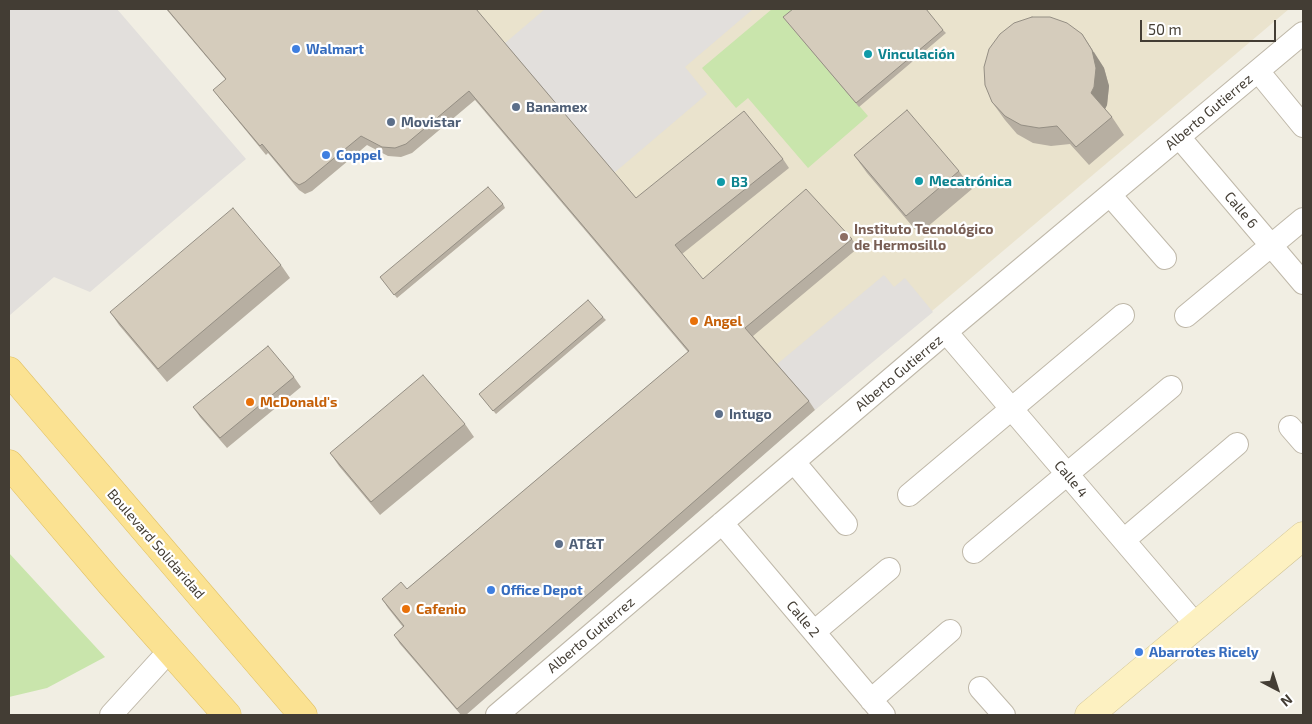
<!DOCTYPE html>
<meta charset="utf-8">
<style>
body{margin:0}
#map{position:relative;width:1312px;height:724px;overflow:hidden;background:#f1eee3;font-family:"Exo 2",sans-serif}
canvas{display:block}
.frame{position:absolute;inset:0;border:10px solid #433d34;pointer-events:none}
.north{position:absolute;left:1252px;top:664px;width:50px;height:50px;-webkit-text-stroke:4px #fff;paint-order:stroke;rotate:140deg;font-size:14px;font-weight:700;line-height:20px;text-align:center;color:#433d34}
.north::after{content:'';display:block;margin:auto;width:18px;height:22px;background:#433d34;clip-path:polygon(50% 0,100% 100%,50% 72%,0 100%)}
.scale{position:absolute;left:1140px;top:20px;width:136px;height:22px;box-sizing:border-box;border:2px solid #433d34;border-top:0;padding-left:6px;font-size:15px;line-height:18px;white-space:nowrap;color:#433d34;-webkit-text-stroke:4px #fff;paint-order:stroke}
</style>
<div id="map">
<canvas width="1312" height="724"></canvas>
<div class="frame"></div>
<div class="north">N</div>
<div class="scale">50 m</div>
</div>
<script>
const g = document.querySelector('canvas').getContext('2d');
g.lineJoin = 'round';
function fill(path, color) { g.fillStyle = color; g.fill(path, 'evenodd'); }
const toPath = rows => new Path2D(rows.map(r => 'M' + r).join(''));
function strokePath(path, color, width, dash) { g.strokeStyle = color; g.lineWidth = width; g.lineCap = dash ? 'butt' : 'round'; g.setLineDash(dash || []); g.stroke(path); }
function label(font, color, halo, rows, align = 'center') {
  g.font = font + ' "Exo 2",sans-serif'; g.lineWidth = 4.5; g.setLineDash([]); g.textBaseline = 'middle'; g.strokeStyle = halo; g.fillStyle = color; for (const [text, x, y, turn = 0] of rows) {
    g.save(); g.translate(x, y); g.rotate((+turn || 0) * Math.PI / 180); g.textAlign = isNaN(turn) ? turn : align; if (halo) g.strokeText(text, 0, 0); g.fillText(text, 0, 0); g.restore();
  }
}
const education = toPath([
 [475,9,1289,9,815,410]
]);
const green = toPath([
 [772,9,800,9,786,21,868,116,808,168,748,98,736,108,702,68],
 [9,553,105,657,47,688,9,697]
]);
const parking = toPath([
 [9,9,117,9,246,159,90,292,54,277,10,315],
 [545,9,753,9,685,67,707,94,614,173,504,44],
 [884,275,894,287,905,278,933,312,815,410,776,365]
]);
const street = toPath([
 [1258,71,1303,126],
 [1179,137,1303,283],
 [1110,195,1165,258],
 [1186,316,1303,219],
 [946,332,1196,625],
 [1290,427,1303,442],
 [794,462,846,524],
 [909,495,1123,315],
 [722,523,884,715],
 [1124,540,1237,444],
 [974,552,1171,387],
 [814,632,889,569],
 [980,688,1004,715],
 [871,700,950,631],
 [111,715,170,650],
 [497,715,946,332,1303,33]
]);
const secondary = toPath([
 [1089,715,1303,536]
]);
const primary = toPath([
 [9,371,303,715],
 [9,464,112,585,227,715]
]);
const wall = toPath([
 [166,9,476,9,636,198,783,159,789,168,682,254,703,279,852,239,858,248,753,336,809,401,815,410,466,715,461,715,400,644,394,635,403,627,388,608,382,599,407,589,688,352,475,100,412,153,401,157,388,156,367,145,312,191,305,194,299,190,268,153,266,155,220,99,213,90,226,80],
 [783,17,943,30,946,33,859,107],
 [1094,52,1104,68,1109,86,1107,105,1105,109,1112,117,1124,135,1089,165,1070,144,1051,146,1033,143,1017,134,1005,120,992,102],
 [854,155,959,171,972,189,919,234,867,173],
 [503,204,505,208,397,298,380,277],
 [281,265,290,278,167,382,119,325,110,312],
 [603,317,606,320,496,414,479,394],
 [294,377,301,387,227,448,200,417,193,407],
 [465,424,474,437,380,515,339,466,330,453]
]);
const shadedWall = toPath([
 [1082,34,1104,68,1109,86,1107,105,1104,111,1091,93]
]);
const building = toPath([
 [167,9,476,9,636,198,744,111,783,159,675,245,703,279,806,189,852,239,745,328,809,401,457,709,394,635,404,626,382,599,401,582,407,589,689,351,469,91,406,144,395,148,382,147,361,136,305,182,299,185,293,181,262,144,260,146,213,90,226,79,167,9],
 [793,9,926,9,943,30,856,103,783,17,793,9],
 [1032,17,1050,17,1067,23,1082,34,1092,50,1096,68,1094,87,1091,93,1112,117,1076,147,1057,126,1039,128,1021,125,1005,116,992,102,985,85,984,67,989,49,1000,34,1014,23,1032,17],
 [907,110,959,171,906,216,854,155,907,110],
 [488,187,503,204,394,295,380,277,488,187],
 [233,208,281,265,158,369,110,312,233,208],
 [588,300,603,317,493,411,479,394,588,300],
 [268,346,294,377,220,438,193,407,268,346],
 [423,375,465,424,371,502,330,453,423,375]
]);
const markers = [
 [296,49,5,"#3f7fe0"],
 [868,54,5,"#0f9aa8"],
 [516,107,5,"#5c6f8a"],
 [391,122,5,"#5c6f8a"],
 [326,155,5,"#3f7fe0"],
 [919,181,5,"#0f9aa8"],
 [721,182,5,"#0f9aa8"],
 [844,237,5,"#8d6e63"],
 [694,321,5,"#e8710a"],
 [250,402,5,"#e8710a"],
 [719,414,5,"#5c6f8a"],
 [559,544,5,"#5c6f8a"],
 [491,590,5,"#3f7fe0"],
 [406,609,5,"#e8710a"],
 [1139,652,5,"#3f7fe0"]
];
const shopNames = [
 ["Walmart",306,49],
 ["Coppel",336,155],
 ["Office Depot",501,590],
 ["Abarrotes Ricely",1149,652]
];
const cultureNames = [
 ["Vinculación",878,54],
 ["Mecatrónica",929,181],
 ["B3",731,182]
];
const serviceNames = [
 ["Banamex",526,107],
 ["Movistar",401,122],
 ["Intugo",729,414],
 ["AT&T",569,544]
];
const streetNames = [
 ["Alberto Gutierrez",1209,112,-40],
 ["Calle 6",1241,210,50],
 ["Alberto Gutierrez",899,373,-40],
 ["Calle 4",1071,479,50],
 ["Boulevard Solidaridad",156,544,49],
 ["Calle 2",803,619,50],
 ["Alberto Gutierrez",591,635,-40]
];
const educationNames = [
 ["Instituto Tecnológico",854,229],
 ["de Hermosillo",854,245]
];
const foodNames = [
 ["Angel",704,321],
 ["McDonald's",260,402],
 ["Cafenio",416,609]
];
fill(education, '#eae3cd');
fill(green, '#c9e5ac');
fill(parking, '#e2dfdc');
strokePath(street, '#bfb8a9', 24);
strokePath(secondary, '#d0c394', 29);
strokePath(primary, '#e0c063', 29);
strokePath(street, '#fff', 22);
strokePath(secondary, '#fdf1c1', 28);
strokePath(primary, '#fbe292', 28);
fill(wall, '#b7afa2');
fill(shadedWall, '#958f84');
fill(building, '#d5ccbc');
strokePath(building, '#958f84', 1);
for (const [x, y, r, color] of markers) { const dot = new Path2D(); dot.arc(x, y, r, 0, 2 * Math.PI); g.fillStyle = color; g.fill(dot); strokePath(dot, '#fff', 2); }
label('bold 14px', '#366cbe', '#fff', shopNames, 'left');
label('bold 14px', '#0d838f', '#fff', cultureNames, 'left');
label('bold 14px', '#4e5e75', '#fff', serviceNames, 'left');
label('14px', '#433d34', '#fff', streetNames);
label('bold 14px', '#785e54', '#fff', educationNames, 'left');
label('bold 14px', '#c56008', '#fff', foodNames, 'left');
</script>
